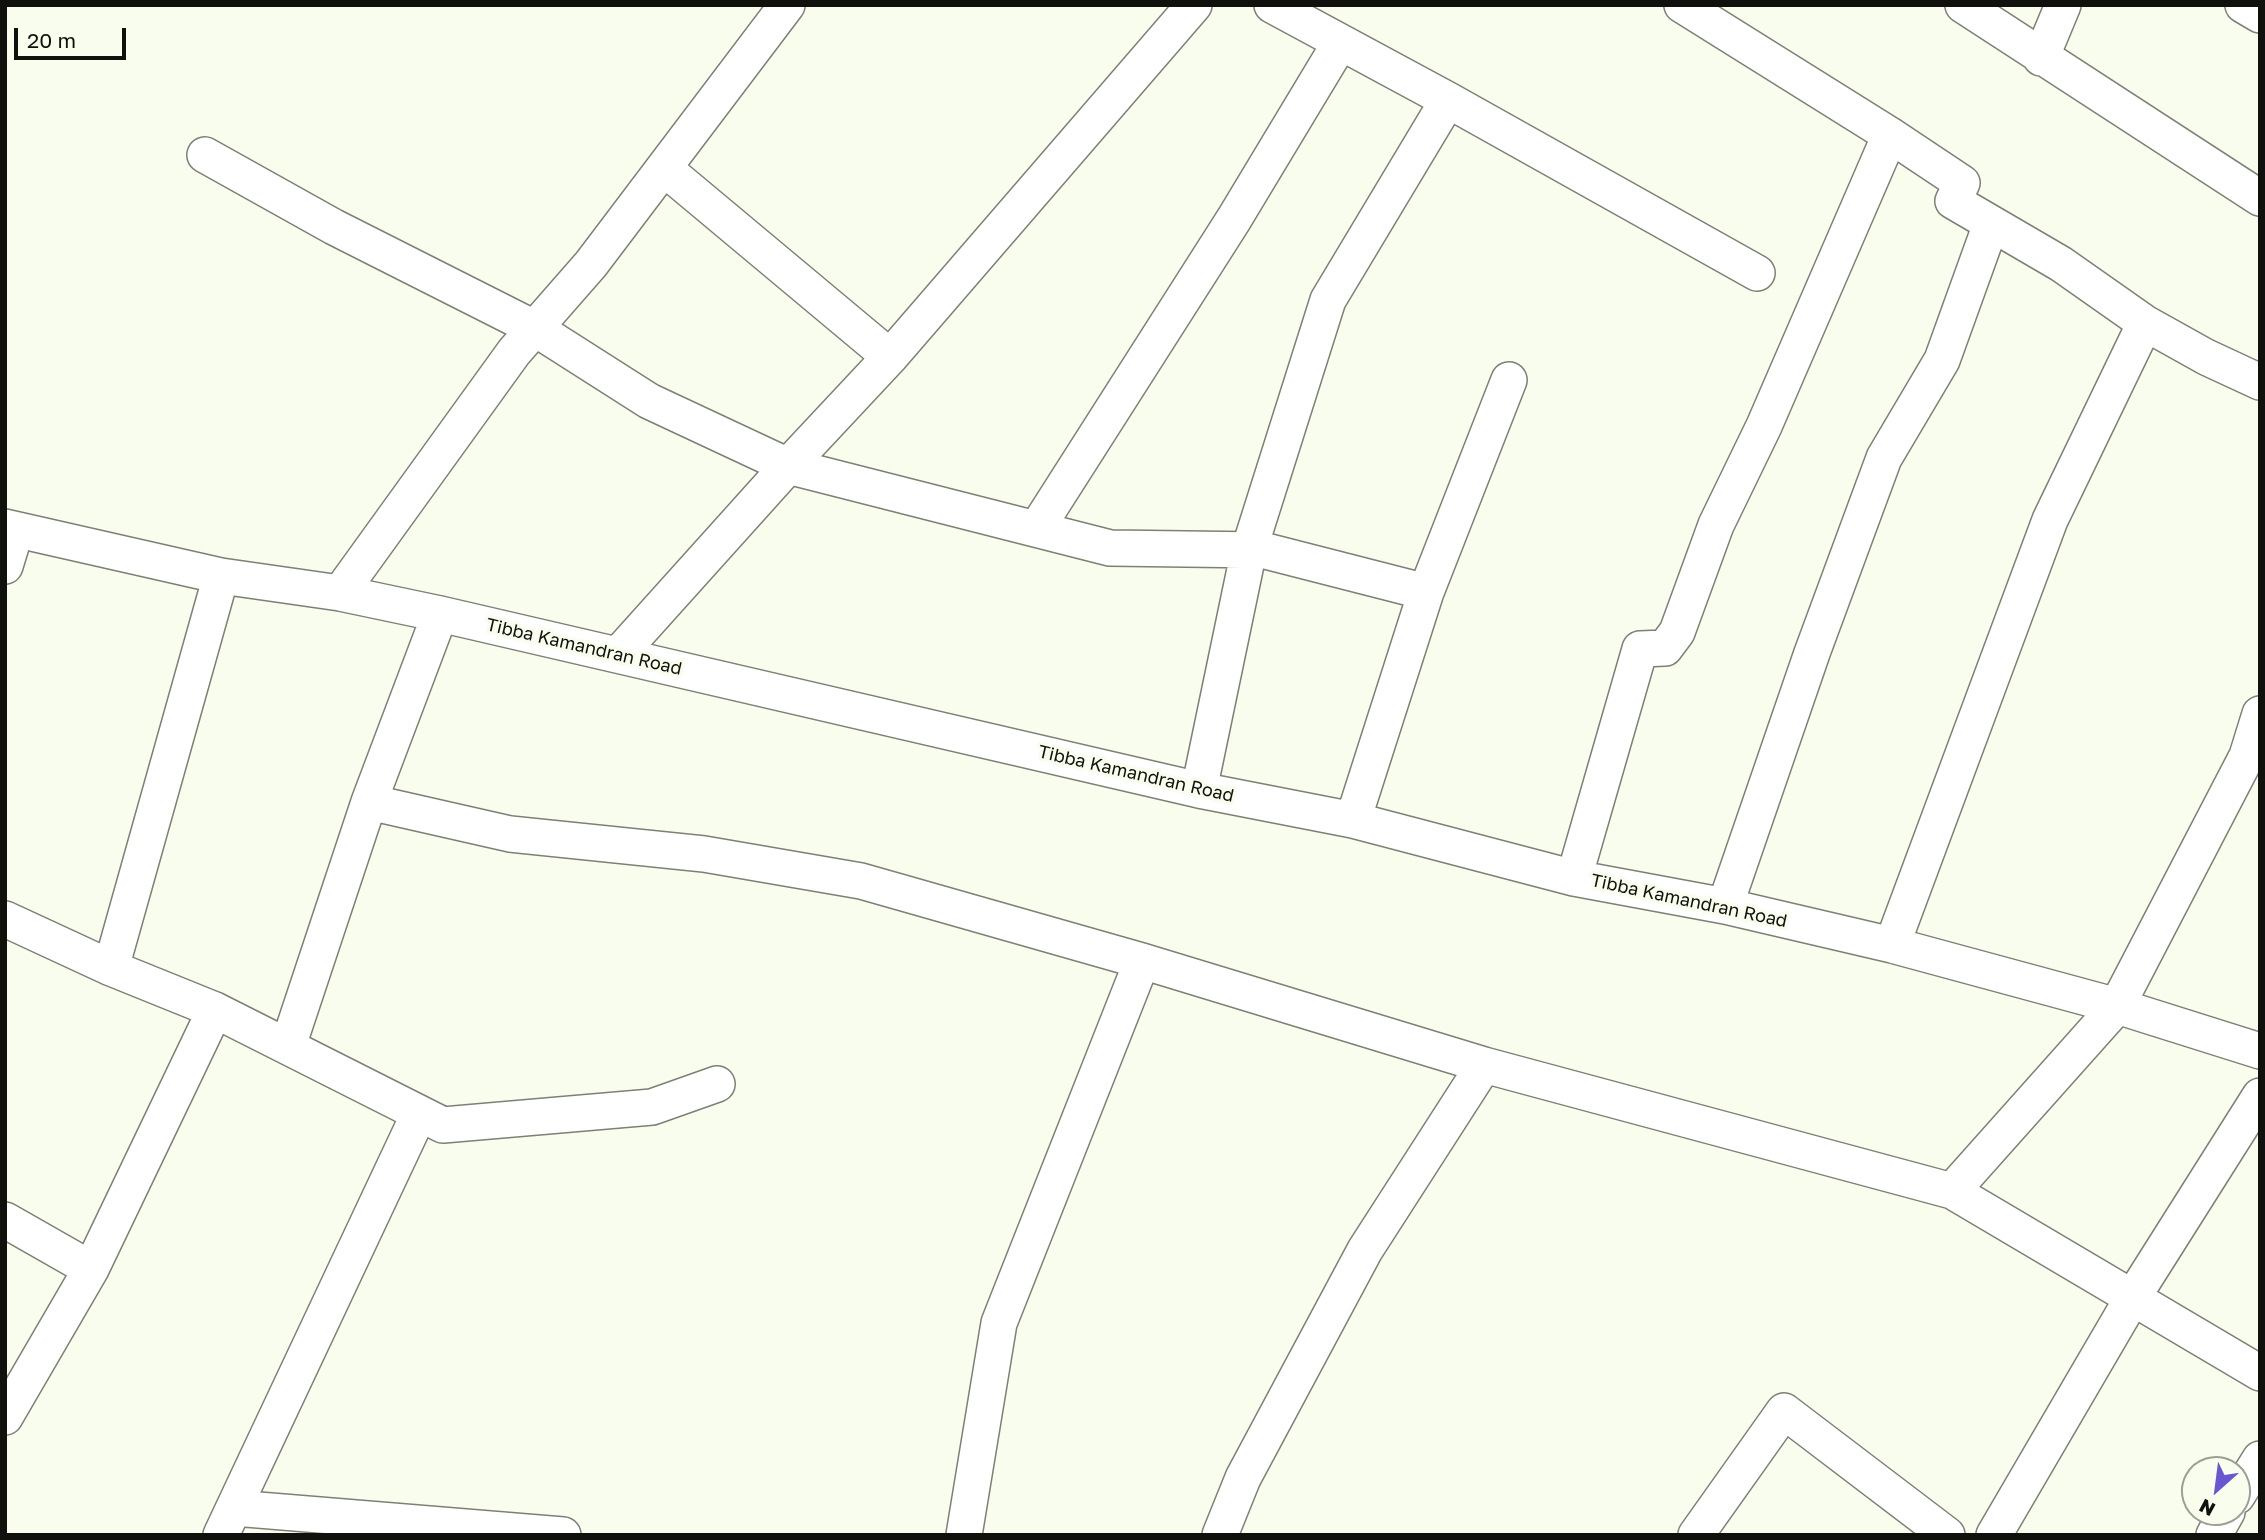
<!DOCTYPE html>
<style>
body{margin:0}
#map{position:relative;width:2265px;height:1540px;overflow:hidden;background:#f9fdee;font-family:"Golos Text",sans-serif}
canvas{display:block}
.frame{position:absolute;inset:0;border:7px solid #10110c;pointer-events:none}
.north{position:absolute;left:2181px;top:1456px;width:70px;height:70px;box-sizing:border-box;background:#f9fdee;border:2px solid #9c9f94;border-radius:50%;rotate:208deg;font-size:19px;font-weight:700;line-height:28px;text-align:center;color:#10110c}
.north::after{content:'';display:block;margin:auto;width:24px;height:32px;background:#6957d1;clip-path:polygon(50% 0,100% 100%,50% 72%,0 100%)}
.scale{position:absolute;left:14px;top:28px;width:112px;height:32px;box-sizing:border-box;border:4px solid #10110c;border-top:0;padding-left:9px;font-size:21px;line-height:24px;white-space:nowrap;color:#10110c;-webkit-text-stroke:5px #f9fdee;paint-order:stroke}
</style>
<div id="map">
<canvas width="2265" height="1540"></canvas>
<div class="frame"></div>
<div class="north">N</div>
<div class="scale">20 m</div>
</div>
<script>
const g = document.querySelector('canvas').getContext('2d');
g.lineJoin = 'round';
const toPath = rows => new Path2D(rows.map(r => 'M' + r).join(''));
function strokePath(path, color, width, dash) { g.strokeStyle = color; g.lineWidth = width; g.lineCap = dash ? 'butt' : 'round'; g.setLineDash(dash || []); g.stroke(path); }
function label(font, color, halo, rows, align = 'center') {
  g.font = font + ' "Golos Text",sans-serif'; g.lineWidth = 7; g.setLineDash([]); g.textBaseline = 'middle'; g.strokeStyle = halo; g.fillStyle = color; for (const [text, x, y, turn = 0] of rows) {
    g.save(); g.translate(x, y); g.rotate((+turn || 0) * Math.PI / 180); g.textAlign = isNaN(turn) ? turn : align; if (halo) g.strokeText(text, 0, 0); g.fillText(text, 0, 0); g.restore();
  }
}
const minor = toPath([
 [1272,5,1448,100,1757,273],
 [1682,5,1890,135,1962,183,1953,201,2061,264,2145,323,2206,357,2260,382],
 [1963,5,2260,198],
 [2243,5,2260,15],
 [2041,58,2063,5],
 [205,155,334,227,536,329,649,401,788,466,1110,548,1262,550,1426,592],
 [665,169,890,357],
 [5,527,221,576,340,593,440,614,1199,790,1353,820,1574,878,1725,906,1892,945,2117,1006,2260,1051],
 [1037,528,1234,219,1340,43],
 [5,566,16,530],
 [340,593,514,352,591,264,787,5],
 [618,655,788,466,890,357,1194,5],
 [1199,790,1249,550,1328,300,1448,100],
 [369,802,510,834,704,854,861,881,1142,961,1484,1065,1952,1191,2117,1006,2247,756,2260,714],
 [1353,820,1426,592,1509,380],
 [1574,878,1640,649,1665,648,1677,632,1716,525,1764,426,1890,135],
 [1725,906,1812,653,1884,458,1942,360,1991,224],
 [5,919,111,968,215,1010,443,1125,652,1107,717,1084],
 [1892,945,2050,520,2145,323],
 [111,968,221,576],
 [288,1046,369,802,440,614],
 [1952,1191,2260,1373],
 [5,1220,91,1269],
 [5,1417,91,1269,215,1010],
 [2237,1496,2260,1459],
 [234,1508,563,1535],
 [221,1535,419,1114],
 [964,1535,999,1323,1142,961],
 [1220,1535,1243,1478,1365,1250,1484,1065],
 [1696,1535,1784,1411,1947,1535],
 [1994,1535,2133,1297,2260,1096],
 [2214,1535,2227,1512]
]);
const streetNames = [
 ["Tibba Kamandran Road",584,647,13],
 ["Tibba Kamandran Road",1136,774,13],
 ["Tibba Kamandran Road",1689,901,12]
];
strokePath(minor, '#7d8074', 38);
strokePath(minor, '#fff', 35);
label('18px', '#10110c', '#f9fdee', streetNames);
</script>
